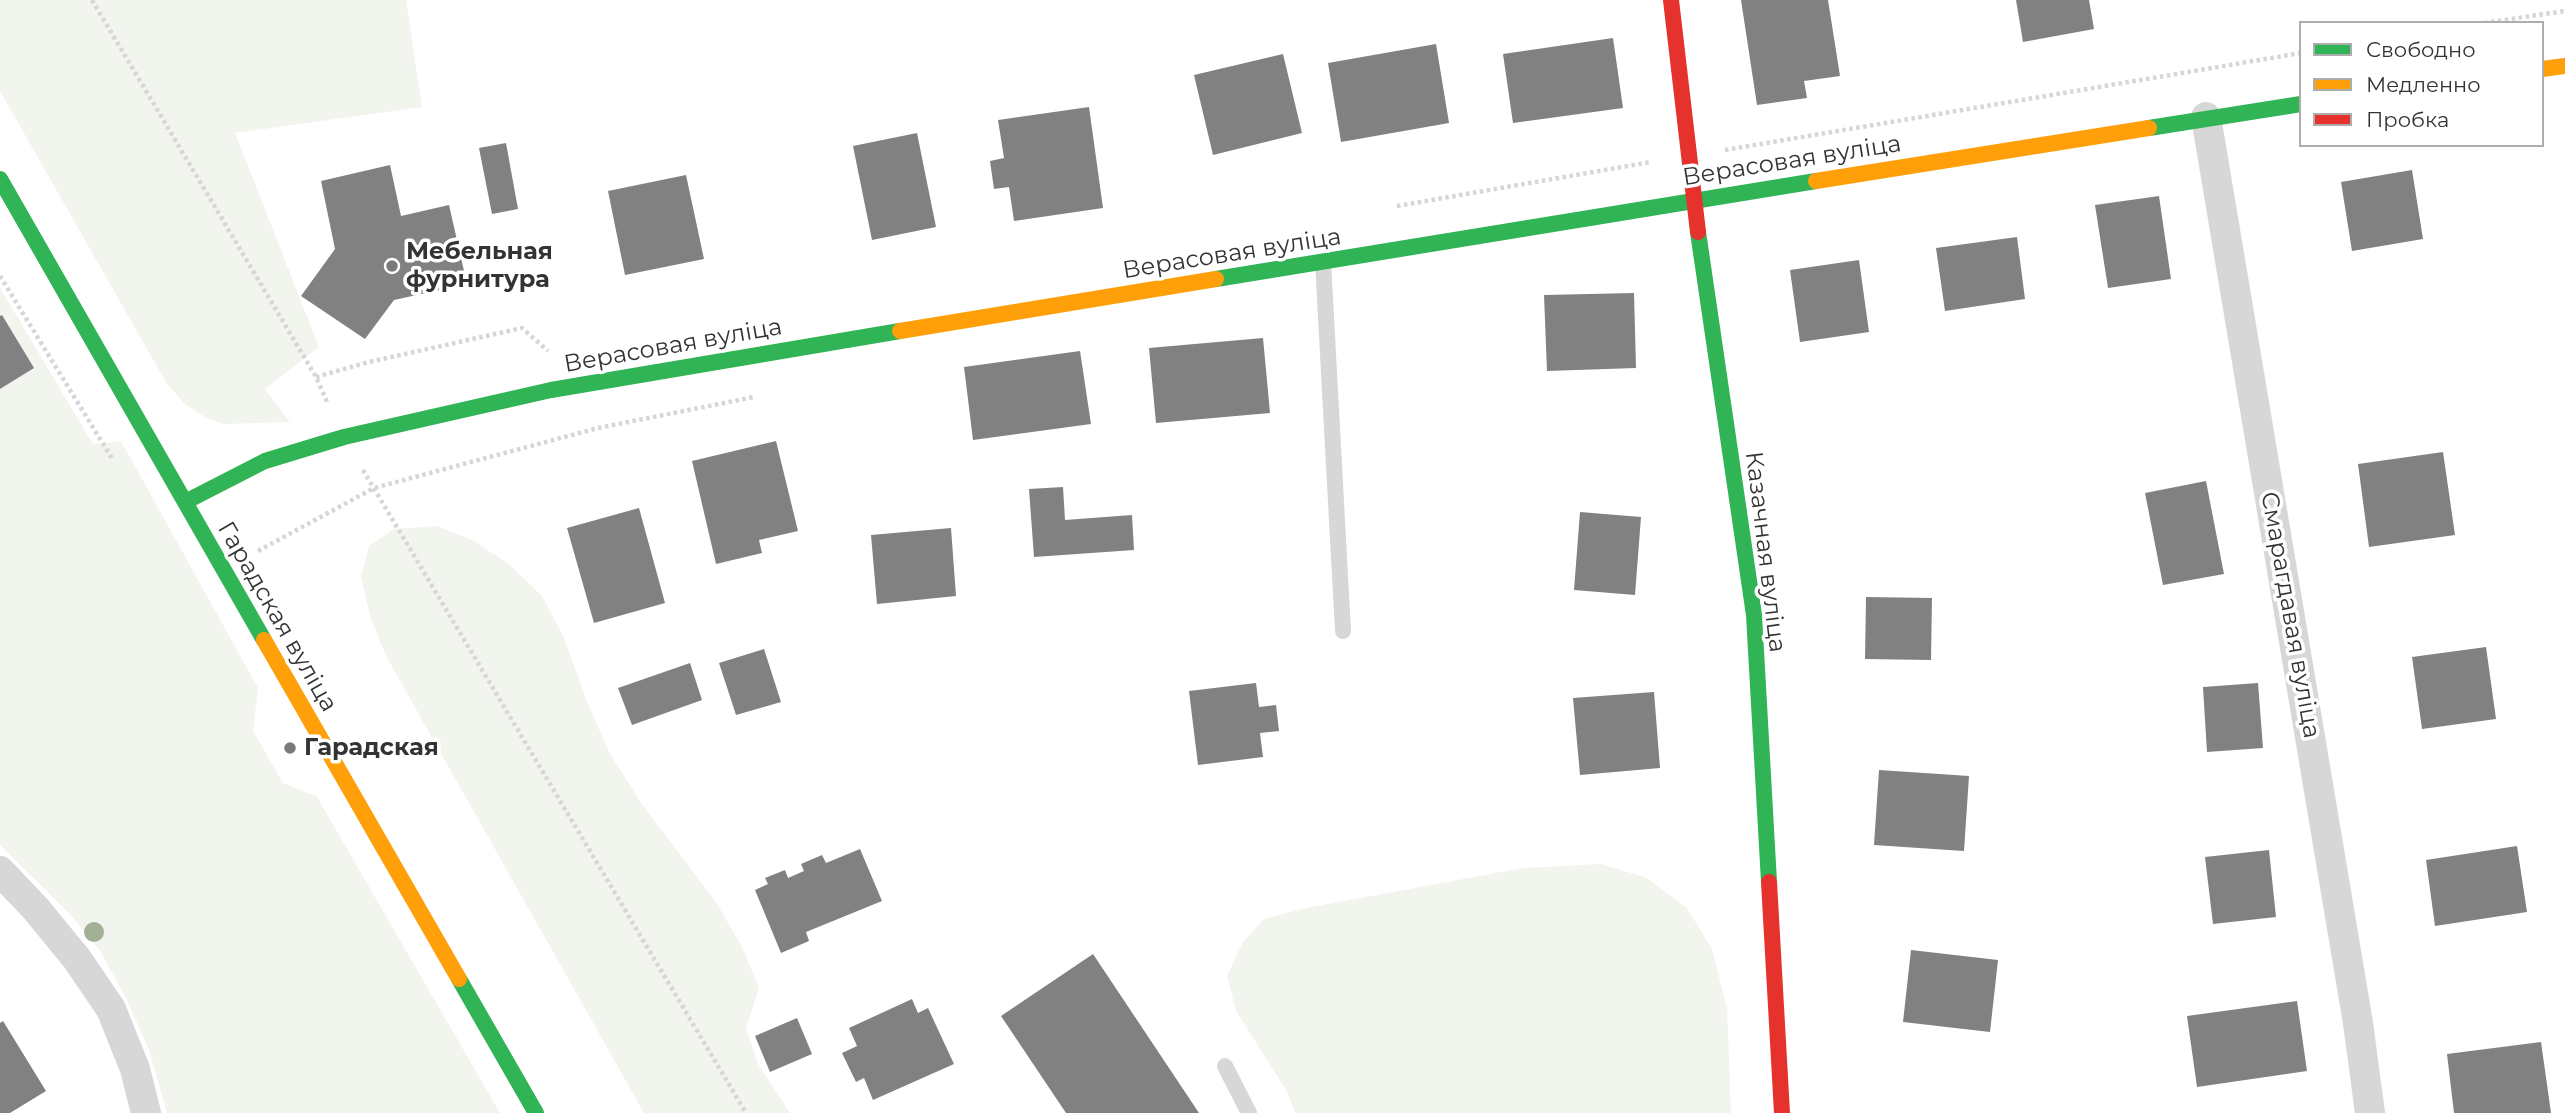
<!DOCTYPE html>
<meta charset="utf-8">
<style>
body{margin:0}
#map{position:relative;width:2565px;height:1113px;overflow:hidden;background:#fff;font-family:Montserrat,sans-serif}
canvas{display:block}
.legend{position:absolute;left:2299px;top:21px;width:245px;height:126px;box-sizing:border-box;background:#fff;border:2px solid #adadad;margin:0;padding:9px 12px;list-style:none;font-size:21px;color:#333}
.legend li{display:flex;align-items:center;gap:14px;height:35px}
.legend b{width:35px;border:2px solid #adadad}
</style>
<div id="map">
<canvas width="2565" height="1113"></canvas>
<ul class="legend">
<li><b style="height:9px;background:#30b455"></b>Свободно</li>
<li><b style="height:9px;background:#ff9f0a"></b>Медленно</li>
<li><b style="height:9px;background:#e5322d"></b>Пробка</li>
</ul>
</div>
<script>
const g = document.querySelector('canvas').getContext('2d');
g.lineJoin = 'round';
function fill(path, color) { g.fillStyle = color; g.fill(path, 'evenodd'); }
const toPath = rows => new Path2D(rows.map(r => 'M' + r).join(''));
function strokePath(path, color, width, dash) { g.strokeStyle = color; g.lineWidth = width; g.lineCap = dash ? 'butt' : 'round'; g.setLineDash(dash || []); g.stroke(path); }
function label(font, color, halo, rows, align = 'center') {
  g.font = font + ' Montserrat,sans-serif'; g.lineWidth = 7; g.setLineDash([]); g.textBaseline = 'middle'; g.strokeStyle = halo; g.fillStyle = color; for (const [text, x, y, turn = 0] of rows) {
    g.save(); g.translate(x, y); g.rotate((+turn || 0) * Math.PI / 180); g.textAlign = isNaN(turn) ? turn : align; if (halo) g.strokeText(text, 0, 0); g.fillText(text, 0, 0); g.restore();
  }
}
const green = toPath([
 [0,0,406,0,422,107,235,133,319,347,265,389,290,422,224,424,206,418,185,404,167,384,0,91],
 [0,288,93,444,121,441,258,688,253,731,283,783,317,797,500,1113,167,1113,149,1050,126,998,100,951,69,913,0,845],
 [437,526,474,541,510,565,542,596,564,638,586,699,609,752,641,803,716,902,742,947,759,988,746,1028,758,1064,790,1113,644,1113,386,656,370,616,361,577,369,546,394,529],
 [1601,864,1647,878,1687,908,1712,949,1727,1008,1731,1113,1295,1113,1288,1093,1236,1011,1227,976,1243,942,1264,919,1306,908,1523,868]
]);
const building = toPath([
 [1741,0,1828,0,1840,76,1804,81,1807,98,1757,105],
 [2016,0,2089,0,2094,29,2023,42],
 [1613,38,1623,108,1513,123,1503,54],
 [1436,44,1449,123,1341,142,1328,63],
 [1283,54,1302,133,1213,155,1194,75],
 [1089,107,1103,208,1014,221,1009,187,994,189,990,161,1004,158,998,120],
 [917,133,936,227,872,240,853,146],
 [506,143,518,209,492,214,479,148],
 [390,165,401,216,449,205,467,284,394,300,365,339,301,296,335,249,321,181],
 [2412,170,2423,239,2352,251,2341,182],
 [686,175,704,259,625,275,608,191],
 [2159,196,2171,279,2108,288,2095,205],
 [2017,237,2025,299,1945,311,1936,248],
 [1859,260,1869,332,1800,342,1790,270],
 [1634,293,1636,368,1547,371,1544,295],
 [2,315,34,368,0,389,0,316],
 [1263,338,1270,413,1156,423,1149,348],
 [1080,351,1091,424,973,440,964,367],
 [776,441,798,531,759,540,762,553,716,564,692,461],
 [2443,452,2455,535,2369,547,2358,464],
 [2206,481,2224,574,2163,585,2145,493],
 [1063,487,1065,520,1132,515,1134,550,1034,557,1029,489],
 [639,508,665,603,594,623,567,528],
 [1580,512,1641,517,1635,595,1574,590],
 [951,528,956,596,877,604,871,535],
 [1866,597,1932,598,1931,660,1865,659],
 [2486,647,2496,719,2422,729,2412,657],
 [764,649,781,702,736,715,719,663],
 [690,663,702,700,632,725,618,688],
 [1256,683,1259,707,1276,705,1279,731,1260,733,1263,757,1198,765,1189,691],
 [2258,683,2263,748,2207,752,2203,687],
 [1654,692,1660,768,1580,775,1573,698],
 [1879,770,1969,776,1964,851,1874,845],
 [2517,846,2527,912,2435,926,2426,860],
 [860,849,882,901,806,932,809,941,781,953,755,890,768,884,765,878,785,870,788,878,804,871,801,864,822,855,826,863],
 [2269,850,2276,917,2213,924,2205,857],
 [1911,950,1998,960,1990,1032,1903,1022],
 [1093,954,1199,1113,1066,1113,1001,1016],
 [912,999,918,1013,928,1008,954,1064,873,1100,864,1078,856,1082,842,1053,857,1046,849,1028],
 [2297,1001,2307,1071,2197,1087,2187,1016],
 [797,1018,812,1054,770,1072,755,1036],
 [3,1021,46,1091,10,1113,0,1113,0,1023],
 [2541,1042,2551,1113,2454,1113,2447,1054]
]);
const path = toPath([
 [92,0,316,377,328,404],
 [2484,23,2565,11],
 [1725,150,2301,53],
 [1397,206,1651,162],
 [0,276,113,460],
 [316,377,369,362,522,328,548,351],
 [363,470,746,1113],
 [258,551,374,488,598,428,754,397]
]);
const lane = toPath([
 [1323,262,1343,631],
 [1225,1066,1249,1113]
]);
const street = toPath([
 [2206,117,2358,1023,2370,1113],
 [0,871,36,909,77,959,111,1009,135,1069,146,1113]
]);
const fast = toPath([
 [2149,128,2301,104],
 [0,179,264,640],
 [1698,232,1754,615,1769,882],
 [1216,279,1816,181],
 [185,502,265,461,344,437,551,390,900,331],
 [459,979,536,1113]
]);
const slow = toPath([
 [2542,69,2565,66],
 [1816,181,2149,128],
 [900,331,1216,279],
 [264,640,459,979]
]);
const jam = toPath([
 [1671,0,1698,232],
 [1769,882,1782,1113]
]);
const trees = [
 [94,932]
];
const markers = [
 [392,266,7,"#7a7a7a"],
 [290,748,7,"#7a7a7a"]
];
const streetNames = [
 ["Верасовая вуліца",1792,161,-9],
 ["Верасовая вуліца",1232,254,-9],
 ["Верасовая вуліца",673,346,-10],
 ["Казачная вуліца",1765,552,83],
 ["Смарагдавая вуліца",2290,615,80],
 ["Гарадская вуліца",277,617,60]
];
const poiNames = [
 ["Мебельная",406,252],
 ["фурнитура",406,280],
 ["Гарадская",304,748]
];
fill(green, '#f1f5ed');
fill(building, '#818181');
strokePath(path, '#d6d6d6', 4.5, [3.5, 3.5]);
strokePath(lane, '#d7d7d7', 16);
strokePath(street, '#d7d7d7', 30);
strokePath(fast, '#30b455', 16);
strokePath(slow, '#ff9f0a', 16);
strokePath(jam, '#e5322d', 16);
g.fillStyle = '#a2b095';
for (const [x, y] of trees) { g.beginPath(); g.arc(x, y, 10, 0, 2 * Math.PI); g.fill(); }
for (const [x, y, r, color] of markers) { const dot = new Path2D(); dot.arc(x, y, r, 0, 2 * Math.PI); g.fillStyle = color; g.fill(dot); strokePath(dot, '#fff', 2.5); }
label('24px', '#333', '#fff', streetNames);
label('bold 24px', '#333', '#fff', poiNames, 'left');
</script>
